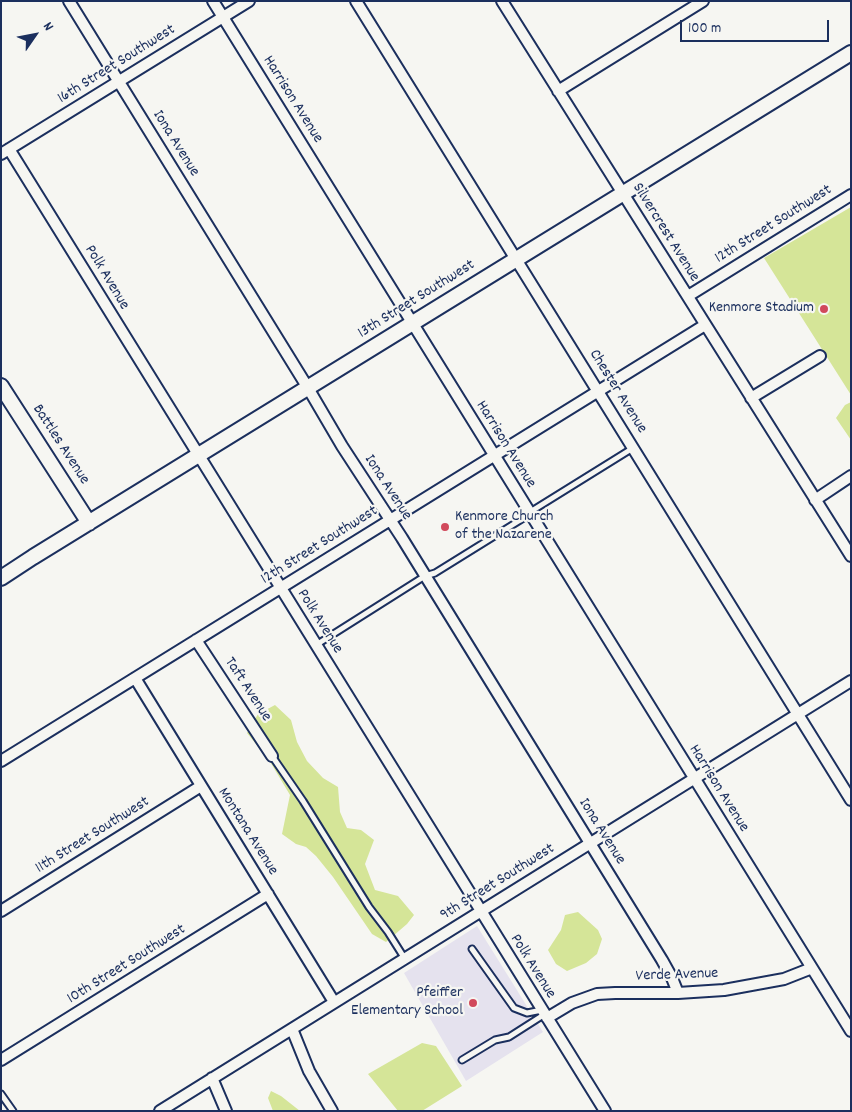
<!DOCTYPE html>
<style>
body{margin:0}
#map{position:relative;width:852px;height:1112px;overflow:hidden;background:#f6f6f2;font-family:Dekko,sans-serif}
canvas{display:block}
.frame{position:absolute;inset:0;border:2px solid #1b2f5e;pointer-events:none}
.north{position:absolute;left:10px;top:10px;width:50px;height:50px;-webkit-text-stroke:4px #f6f6f2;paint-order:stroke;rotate:57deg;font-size:14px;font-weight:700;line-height:20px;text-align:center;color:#1b2f5e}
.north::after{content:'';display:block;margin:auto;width:18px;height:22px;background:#1b2f5e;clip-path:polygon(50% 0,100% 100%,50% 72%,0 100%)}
.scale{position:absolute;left:680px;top:20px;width:149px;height:22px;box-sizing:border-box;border:2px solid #1b2f5e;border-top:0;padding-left:6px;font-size:15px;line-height:18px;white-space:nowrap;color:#1b2f5e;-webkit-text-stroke:4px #f6f6f2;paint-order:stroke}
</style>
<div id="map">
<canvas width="852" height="1112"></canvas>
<div class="frame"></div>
<div class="north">N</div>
<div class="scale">100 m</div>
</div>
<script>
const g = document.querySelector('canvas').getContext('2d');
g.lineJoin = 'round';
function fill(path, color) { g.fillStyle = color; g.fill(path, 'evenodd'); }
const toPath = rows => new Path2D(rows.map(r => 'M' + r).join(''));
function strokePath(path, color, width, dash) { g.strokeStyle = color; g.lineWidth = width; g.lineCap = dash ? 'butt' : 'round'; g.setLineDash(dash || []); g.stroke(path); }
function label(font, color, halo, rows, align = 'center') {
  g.font = font + ' Dekko,sans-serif'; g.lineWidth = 4.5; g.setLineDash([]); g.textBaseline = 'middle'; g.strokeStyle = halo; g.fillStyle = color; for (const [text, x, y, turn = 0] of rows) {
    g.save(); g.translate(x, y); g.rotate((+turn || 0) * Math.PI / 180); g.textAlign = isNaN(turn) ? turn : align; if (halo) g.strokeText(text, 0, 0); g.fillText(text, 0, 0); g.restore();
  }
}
const built = toPath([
 [477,926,543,1032,466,1081,404,973]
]);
const green = toPath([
 [851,207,851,395,764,258],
 [851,402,851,440,836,418,845,405],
 [275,705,291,720,297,742,307,761,323,778,338,787,340,812,347,828,361,830,374,840,365,864,375,890,398,896,414,915,407,924,386,942,372,934,333,877,316,856,306,847,296,844,282,834,290,795,269,760,247,733,258,714],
 [578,912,598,930,602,939,597,954,586,963,567,971,556,964,548,950,561,930,565,915],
 [422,1043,436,1046,462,1086,422,1111,398,1111,368,1074],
 [271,1091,281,1096,300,1111,273,1111,268,1098]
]);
const lane = toPath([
 [530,512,633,448],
 [316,645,425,576,435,573,530,514],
 [272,756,303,801,369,907,388,932,405,959],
 [472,949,514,1008,527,1013,542,1010],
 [462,1060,495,1040,509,1037,545,1014],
 [1,1094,13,1111]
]);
const street = toPath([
 [69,1,308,388,342,446,402,538,662,960,672,978,678,993],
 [213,1,851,1031],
 [356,1,851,800],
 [502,1,851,556],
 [558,91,703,1],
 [9,149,605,1111],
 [1,154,249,1],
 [688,296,851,195],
 [751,398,820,356],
 [815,500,851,476],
 [196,640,272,756],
 [135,678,334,1002],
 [1,761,705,325],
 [1,911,201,786],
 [547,1018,572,1003,597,994,615,993,678,993,724,990,784,979,812,968],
 [292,1029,309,1071,332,1111],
 [1,1060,268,894],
 [212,1078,226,1111],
 [160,1111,851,681]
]);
const secondary = toPath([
 [1,386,89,523],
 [1,578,33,557,851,53]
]);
const markers = [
 [824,309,5,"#d1495b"],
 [445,527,5,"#d1495b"],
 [473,1003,5,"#d1495b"]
];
const streetNames = [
 ["16th Street Southwest",117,65,-32],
 ["Harrison Avenue",292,100,58],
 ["Iona Avenue",175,144,58],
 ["12th Street Southwest",774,225,-32],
 ["Silvercrest Avenue",665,233,58],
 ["Polk Avenue",106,278,59],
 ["13th Street Southwest",417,300,-32],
 ["Chester Avenue",617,392,58],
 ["Battles Avenue",60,445,57],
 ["Harrison Avenue",505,445,58],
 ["Iona Avenue",387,488,57],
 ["12th Street Southwest",320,546,-32],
 ["Polk Avenue",319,622,58],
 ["Taft Avenue",247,690,57],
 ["Harrison Avenue",718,789,58],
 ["Montana Avenue",247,832,58],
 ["Iona Avenue",601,832,58],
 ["11th Street Southwest",93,836,-32],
 ["9th Street Southwest",498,883,-32],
 ["10th Street Southwest",127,965,-32],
 ["Polk Avenue",532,967,58],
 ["Verde Avenue",677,976,-2]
];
const poiNames = [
 ["Kenmore Stadium",814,309],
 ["Kenmore Church",455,518,"left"],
 ["of the Nazarene",455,536,"left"],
 ["Pfeiffer",463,994],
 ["Elementary School",463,1012]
];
fill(built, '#e5e2ee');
fill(green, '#d5e598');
strokePath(lane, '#1b2f5e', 9);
strokePath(street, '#1b2f5e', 14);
strokePath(secondary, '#1b2f5e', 18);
strokePath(lane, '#f6f6f2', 5);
strokePath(street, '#f6f6f2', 10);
strokePath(secondary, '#f6f6f2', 14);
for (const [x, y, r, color] of markers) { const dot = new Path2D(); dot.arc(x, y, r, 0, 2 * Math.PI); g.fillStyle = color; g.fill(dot); strokePath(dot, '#f6f6f2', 2); }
label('16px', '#1b2f5e', '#f6f6f2', streetNames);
label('16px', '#1b2f5e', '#f6f6f2', poiNames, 'right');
</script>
